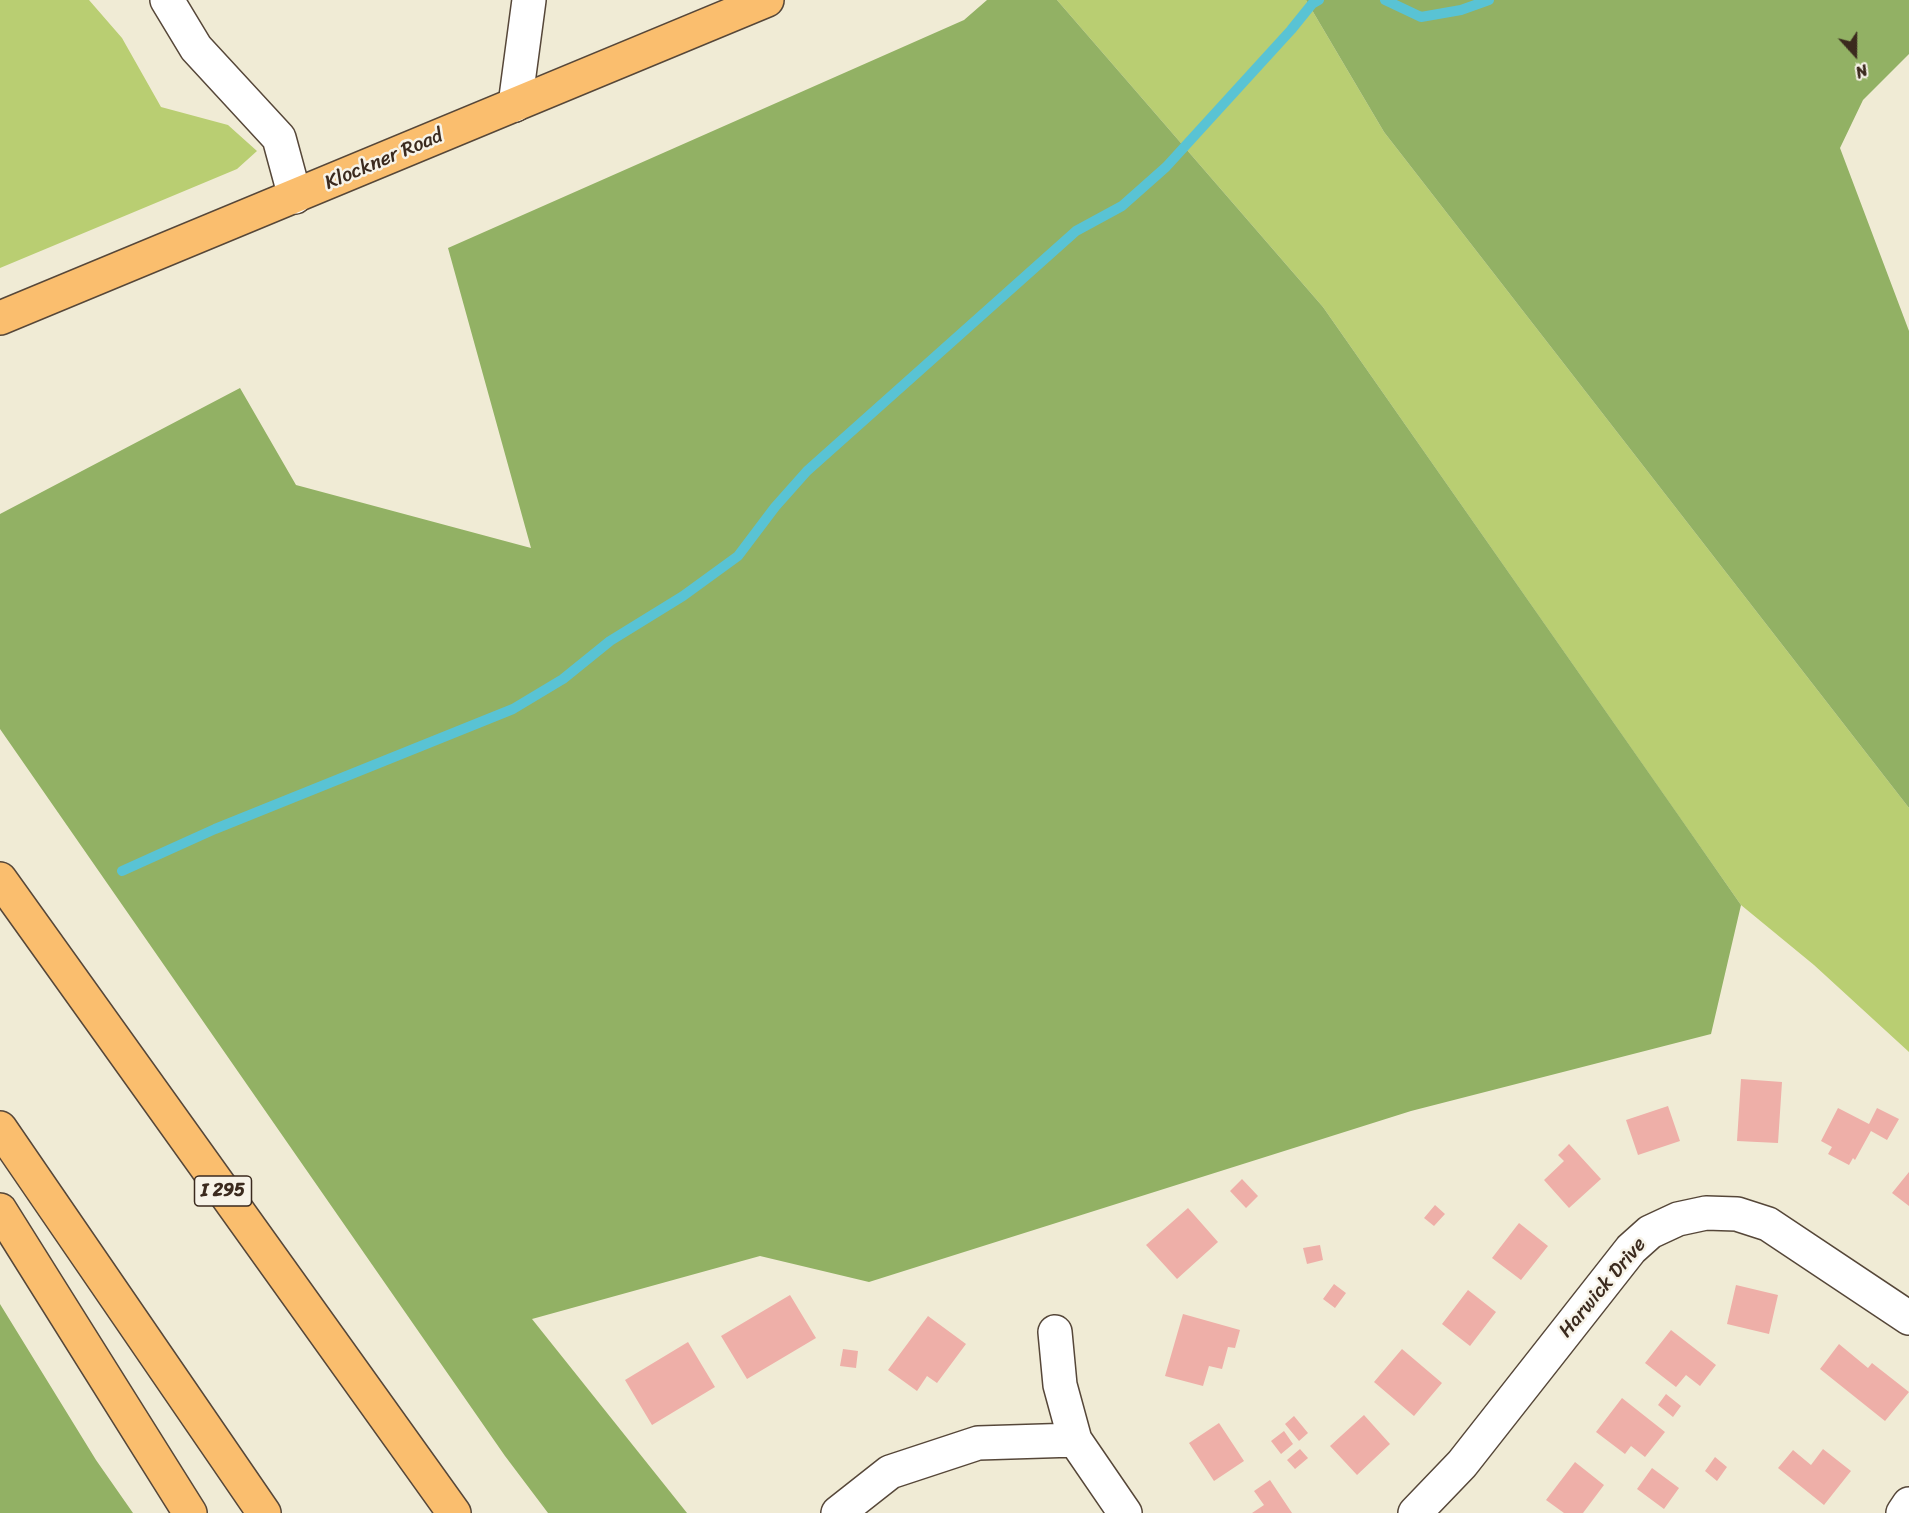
<!DOCTYPE html>
<style>
body{margin:0}
#map{position:relative;width:1909px;height:1513px;overflow:hidden;background:#f0ebd5;font-family:Sriracha,sans-serif}
canvas{display:block}
.north{position:absolute;left:1825px;top:24px;width:60px;height:60px;-webkit-text-stroke:4px #f7f3e8;paint-order:stroke;rotate:159deg;font-size:16px;font-weight:700;line-height:24px;text-align:center;color:#3b2a1e}
.north::after{content:'';display:block;margin:auto;width:21px;height:27px;background:#3b2a1e;clip-path:polygon(50% 0,100% 100%,50% 72%,0 100%)}
</style>
<div id="map">
<canvas width="1909" height="1513"></canvas>
<div class="north">N</div>
</div>
<script>
const g = document.querySelector('canvas').getContext('2d');
g.lineJoin = 'round';
function fill(path, color) { g.fillStyle = color; g.fill(path, 'evenodd'); }
const toPath = rows => new Path2D(rows.map(r => 'M' + r).join(''));
function strokePath(path, color, width, dash) { g.strokeStyle = color; g.lineWidth = width; g.lineCap = dash ? 'butt' : 'round'; g.setLineDash(dash || []); g.stroke(path); }
function label(font, color, halo, rows, align = 'center') {
  g.font = font + ' Sriracha,sans-serif'; g.lineWidth = 5; g.setLineDash([]); g.textBaseline = 'middle'; g.strokeStyle = halo; g.fillStyle = color; for (const [text, x, y, turn = 0] of rows) {
    g.save(); g.translate(x, y); g.rotate((+turn || 0) * Math.PI / 180); g.textAlign = isNaN(turn) ? turn : align; if (halo) g.strokeText(text, 0, 0); g.fillText(text, 0, 0); g.restore();
  }
}
const green = toPath([
 [0,0,89,0,122,38,161,107,228,125,257,151,237,169,0,268],
 [1057,0,1306,0,1384,132,1909,808,1909,1052,1814,965,1741,905,1323,307]
]);
const forest = toPath([
 [987,0,1057,0,1323,307,1679,816,1741,905,1711,1034,1411,1111,869,1282,760,1256,532,1319,687,1513,548,1513,505,1456,0,729,0,514,240,388,296,485,531,548,448,248,964,20],
 [1306,0,1909,0,1909,54,1863,100,1840,148,1909,331,1909,808,1384,132],
 [0,1304,96,1460,133,1513,0,1513]
]);
const stream = toPath([
 [1385,0,1421,17,1461,10,1489,0],
 [122,871,215,829,513,709,563,679,610,641,683,596,738,556,775,507,807,471,1076,231,1122,206,1166,167,1291,30,1312,4,1319,0]
]);
const building = toPath([
 [1741,1079,1782,1082,1778,1143,1737,1141],
 [1668,1106,1680,1141,1638,1155,1626,1120],
 [1838,1108,1869,1124,1877,1108,1899,1119,1887,1140,1871,1131,1855,1160,1853,1158,1849,1165,1828,1154,1832,1147,1821,1141],
 [1569,1144,1601,1179,1569,1208,1544,1180,1564,1161,1558,1155],
 [1909,1172,1909,1206,1892,1193],
 [1242,1179,1258,1196,1246,1208,1230,1191],
 [1435,1205,1445,1214,1434,1226,1424,1218],
 [1188,1208,1218,1242,1177,1279,1146,1245],
 [1519,1223,1548,1246,1521,1280,1492,1258],
 [1320,1245,1323,1260,1307,1264,1303,1248],
 [1334,1284,1346,1293,1335,1308,1323,1299],
 [1736,1285,1778,1295,1769,1334,1727,1324],
 [1468,1290,1496,1312,1470,1346,1442,1324],
 [790,1295,816,1338,747,1379,721,1336],
 [1183,1314,1240,1330,1235,1348,1228,1347,1222,1369,1209,1366,1203,1386,1165,1376],
 [928,1316,966,1344,937,1383,927,1376,917,1391,888,1370],
 [1671,1330,1716,1365,1700,1386,1686,1375,1676,1387,1645,1363],
 [688,1342,715,1387,652,1425,625,1380],
 [1839,1344,1868,1368,1872,1363,1909,1392,1885,1421,1820,1369],
 [843,1349,858,1351,856,1368,840,1366],
 [1402,1349,1442,1383,1414,1416,1374,1382],
 [1666,1394,1681,1406,1673,1417,1658,1405],
 [1622,1398,1665,1432,1645,1457,1631,1446,1625,1454,1596,1432],
 [1364,1415,1390,1444,1357,1475,1330,1446],
 [1294,1416,1308,1433,1299,1441,1285,1424],
 [1219,1423,1244,1461,1214,1481,1189,1443],
 [1284,1431,1293,1444,1281,1454,1271,1441],
 [1300,1449,1308,1458,1295,1469,1287,1460],
 [1823,1449,1851,1471,1824,1505,1778,1468,1793,1450,1811,1465],
 [1715,1457,1727,1467,1717,1481,1705,1471],
 [1575,1462,1604,1485,1583,1513,1564,1513,1546,1500],
 [1652,1468,1679,1488,1664,1509,1637,1489],
 [1270,1480,1292,1513,1252,1513,1264,1505,1254,1491]
]);
const minor = toPath([
 [167,0,196,48,279,138,295,197],
 [515,105,529,0],
 [1055,1332,1060,1385,1075,1440],
 [838,1513,890,1472,978,1443,1075,1440,1125,1513],
 [1415,1513,1462,1464,1631,1249,1650,1232,1678,1219,1706,1213,1737,1214,1768,1224,1909,1318],
 [1903,1513,1909,1504]
]);
const major = toPath([
 [0,318,767,0]
]);
const highway = toPath([
 [0,879,454,1513],
 [0,1128,264,1513],
 [0,1210,190,1513]
]);
const shields = [
 [223,1191,57]
];
const shieldNames = [
 ["I 295",223,1191]
];
const streetNames = [
 ["Klockner Road",384,160,-23],
 ["Harwick Drive",1603,1288,-50]
];
fill(green, '#b9ce72');
fill(forest, '#92b164');
strokePath(stream, '#59c3d4', 10);
fill(building, '#eeafa8');
strokePath(minor, '#564739', 36);
strokePath(major, '#564739', 36);
strokePath(highway, '#564739', 36);
strokePath(minor, '#fff', 33);
strokePath(major, '#fabe6e', 33);
strokePath(highway, '#fabe6e', 33);
for (const [x, y, w] of shields) { const box = new Path2D(); box.roundRect(x - w / 2, y - 15, w, 30, 4.5); g.fillStyle = '#f7f3e8'; g.fill(box); strokePath(box, '#3b2a1e', 1.5); }
label('bold 18px', '#3b2a1e', null, shieldNames);
label('20px', '#3b2a1e', '#f7f3e8', streetNames);
</script>
